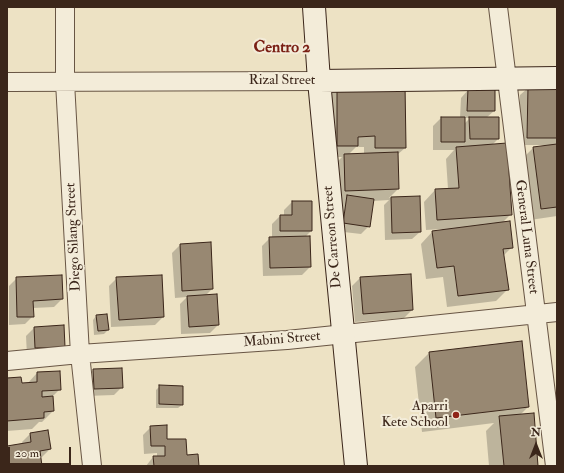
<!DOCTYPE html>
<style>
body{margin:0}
#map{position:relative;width:564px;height:473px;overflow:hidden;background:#ede2c4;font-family:"IM FELL Double Pica",serif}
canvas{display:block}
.frame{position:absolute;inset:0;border:8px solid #3b261a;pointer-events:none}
.north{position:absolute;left:516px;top:425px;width:40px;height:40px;-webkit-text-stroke:3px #f3ecd9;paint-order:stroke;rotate:0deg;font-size:11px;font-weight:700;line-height:16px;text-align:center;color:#3b261a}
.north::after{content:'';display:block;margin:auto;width:14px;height:18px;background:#3b261a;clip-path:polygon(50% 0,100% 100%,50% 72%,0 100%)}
.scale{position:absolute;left:8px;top:447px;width:63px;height:18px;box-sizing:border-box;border:2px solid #3b261a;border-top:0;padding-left:5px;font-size:12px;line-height:14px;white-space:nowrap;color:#3b261a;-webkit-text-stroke:3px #f3ecd9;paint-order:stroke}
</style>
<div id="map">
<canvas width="564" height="473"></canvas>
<div class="frame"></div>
<div class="north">N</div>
<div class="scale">20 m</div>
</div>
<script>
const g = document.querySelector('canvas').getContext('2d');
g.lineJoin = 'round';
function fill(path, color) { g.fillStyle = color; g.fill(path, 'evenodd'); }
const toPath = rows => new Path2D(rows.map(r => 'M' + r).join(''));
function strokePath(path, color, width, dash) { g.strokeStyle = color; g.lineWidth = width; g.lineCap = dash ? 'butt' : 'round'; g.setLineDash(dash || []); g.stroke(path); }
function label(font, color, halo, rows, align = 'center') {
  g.font = font + ' "IM FELL Double Pica",serif'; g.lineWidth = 4; g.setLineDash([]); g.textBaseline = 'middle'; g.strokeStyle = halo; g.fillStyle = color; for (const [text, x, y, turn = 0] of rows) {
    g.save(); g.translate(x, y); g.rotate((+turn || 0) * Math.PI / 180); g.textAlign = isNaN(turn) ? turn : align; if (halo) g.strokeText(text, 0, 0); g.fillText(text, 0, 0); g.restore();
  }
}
const shadow = toPath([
 [337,86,405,148,397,155,398,189,389,198,419,197,420,232,412,239,385,240,384,205,389,200,373,201,369,226,361,234,335,231,333,166,342,157,326,157,326,97],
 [356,147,364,147,364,154,348,155],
 [528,88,557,88,557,216,530,220,522,159,533,148,545,146,545,145,520,145,520,95],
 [468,90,494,111,486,118,498,139,492,145,511,214,502,223,512,247,503,256,508,289,496,301,447,307,443,277,426,279,421,244,432,232,442,231,442,229,426,230,424,202,435,190,448,189,446,159,454,150,433,150,433,126,441,118,460,118,461,98],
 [464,118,470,118,464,124],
 [292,202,311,231,305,237,310,267,302,275,263,276,262,246,270,238,272,238,272,224,280,216,284,216,284,210],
 [210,243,212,289,205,296,218,325,210,333,181,334,180,304,187,297,175,298,172,253,180,245],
 [410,275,412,310,404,318,355,322,352,286,360,278],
 [17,278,62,299,54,307,33,308,33,316,25,324,9,325,9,286],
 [117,278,163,317,155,325,111,327,109,286],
 [96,316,108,330,104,334,94,335,93,320],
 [63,326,57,354,27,356,26,336,34,328],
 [521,342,528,407,520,415,537,466,489,466,486,431,494,423,422,432,415,367,429,353],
 [93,370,122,387,114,395,86,396,85,378],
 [37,373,60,389,52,397,53,411,42,422,39,422,32,429,7,431,7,379,21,384,27,384],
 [160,386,182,405,178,408,156,408,156,390],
 [151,427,186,456,198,466,146,466,153,457,157,457,157,453,144,454,143,435],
 [30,434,50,449,42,457,40,457,41,466,7,466,7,447,23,445,22,442]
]);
const building = toPath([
 [405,84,406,148,375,148,375,136,358,137,358,146,337,146,337,85,405,84],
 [528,87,557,87,557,138,527,138,528,87],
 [468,89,495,89,495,111,467,111,468,89],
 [441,117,465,117,465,142,441,142,441,117],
 [469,117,499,117,499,139,470,139,469,117],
 [507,143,512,215,437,220,435,189,459,188,456,147,507,143],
 [557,144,557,207,541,209,533,147,557,144],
 [398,152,399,189,345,191,344,154,398,152],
 [347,195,374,199,370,227,343,223,347,195],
 [420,196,421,232,392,233,391,197,420,196],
 [292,201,312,201,312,231,280,231,280,215,292,215,292,201],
 [510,221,513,248,503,249,509,290,458,296,454,266,437,268,432,231,510,221],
 [310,236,311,267,270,268,269,237,310,236],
 [211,242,213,289,182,291,180,244,211,242],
 [411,274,413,310,363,314,360,277,411,274],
 [62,275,63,299,33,301,34,317,17,317,16,277,62,275],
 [162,275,164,317,119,320,116,277,162,275],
 [217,294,219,325,189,327,187,296,217,294],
 [107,314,109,330,98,331,96,315,107,314],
 [64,325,65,347,35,348,34,327,64,325],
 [522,341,529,407,436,418,429,352,522,341],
 [122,368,123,388,94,389,93,369,122,368],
 [60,371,61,390,42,391,42,397,53,396,54,411,44,412,44,418,7,421,7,378,21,377,22,383,37,382,37,372,60,371],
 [159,385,183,386,183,405,159,404,159,385],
 [534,413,538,466,504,466,499,416,534,413],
 [167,425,167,439,186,439,187,455,198,454,199,466,154,466,153,456,165,456,165,446,151,446,150,426,167,425],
 [48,430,51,449,40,451,42,466,7,466,7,446,31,442,30,433,48,430]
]);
const street = toPath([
 [65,7,65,82,80,354,92,466],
 [498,7,555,466],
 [7,82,319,81],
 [7,361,80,354,287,340,557,312]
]);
const secondary = toPath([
 [314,7,319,81,356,466],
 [319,81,557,78]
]);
const markers = [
 [456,415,4,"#8f2418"]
];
const streetNames = [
 ["Rizal Street",282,81],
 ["Diego Silang Street",74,237,-93],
 ["De Carreon Street",333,237,-95],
 ["General Luna Street",526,237,83],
 ["Mabini Street",282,340,-5]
];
const poiNames = [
 ["Aparri",448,407],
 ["Kete School",448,423]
];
const quarterNames = [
 ["Centro 2",282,49]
];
fill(shadow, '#0003');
fill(building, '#988872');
strokePath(building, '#3b261a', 1);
strokePath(street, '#685544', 20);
strokePath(secondary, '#3b261a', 24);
strokePath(street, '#f3ecd9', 18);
strokePath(secondary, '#f3ecd9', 22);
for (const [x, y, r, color] of markers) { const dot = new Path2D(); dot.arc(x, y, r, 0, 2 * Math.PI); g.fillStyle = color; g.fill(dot); strokePath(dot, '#f3ecd9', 1.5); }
label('14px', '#3b261a', '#f3ecd9', streetNames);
label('14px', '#3b261a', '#f3ecd9', poiNames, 'right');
label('bold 16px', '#7a1f14', '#f3ecd9', quarterNames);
</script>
